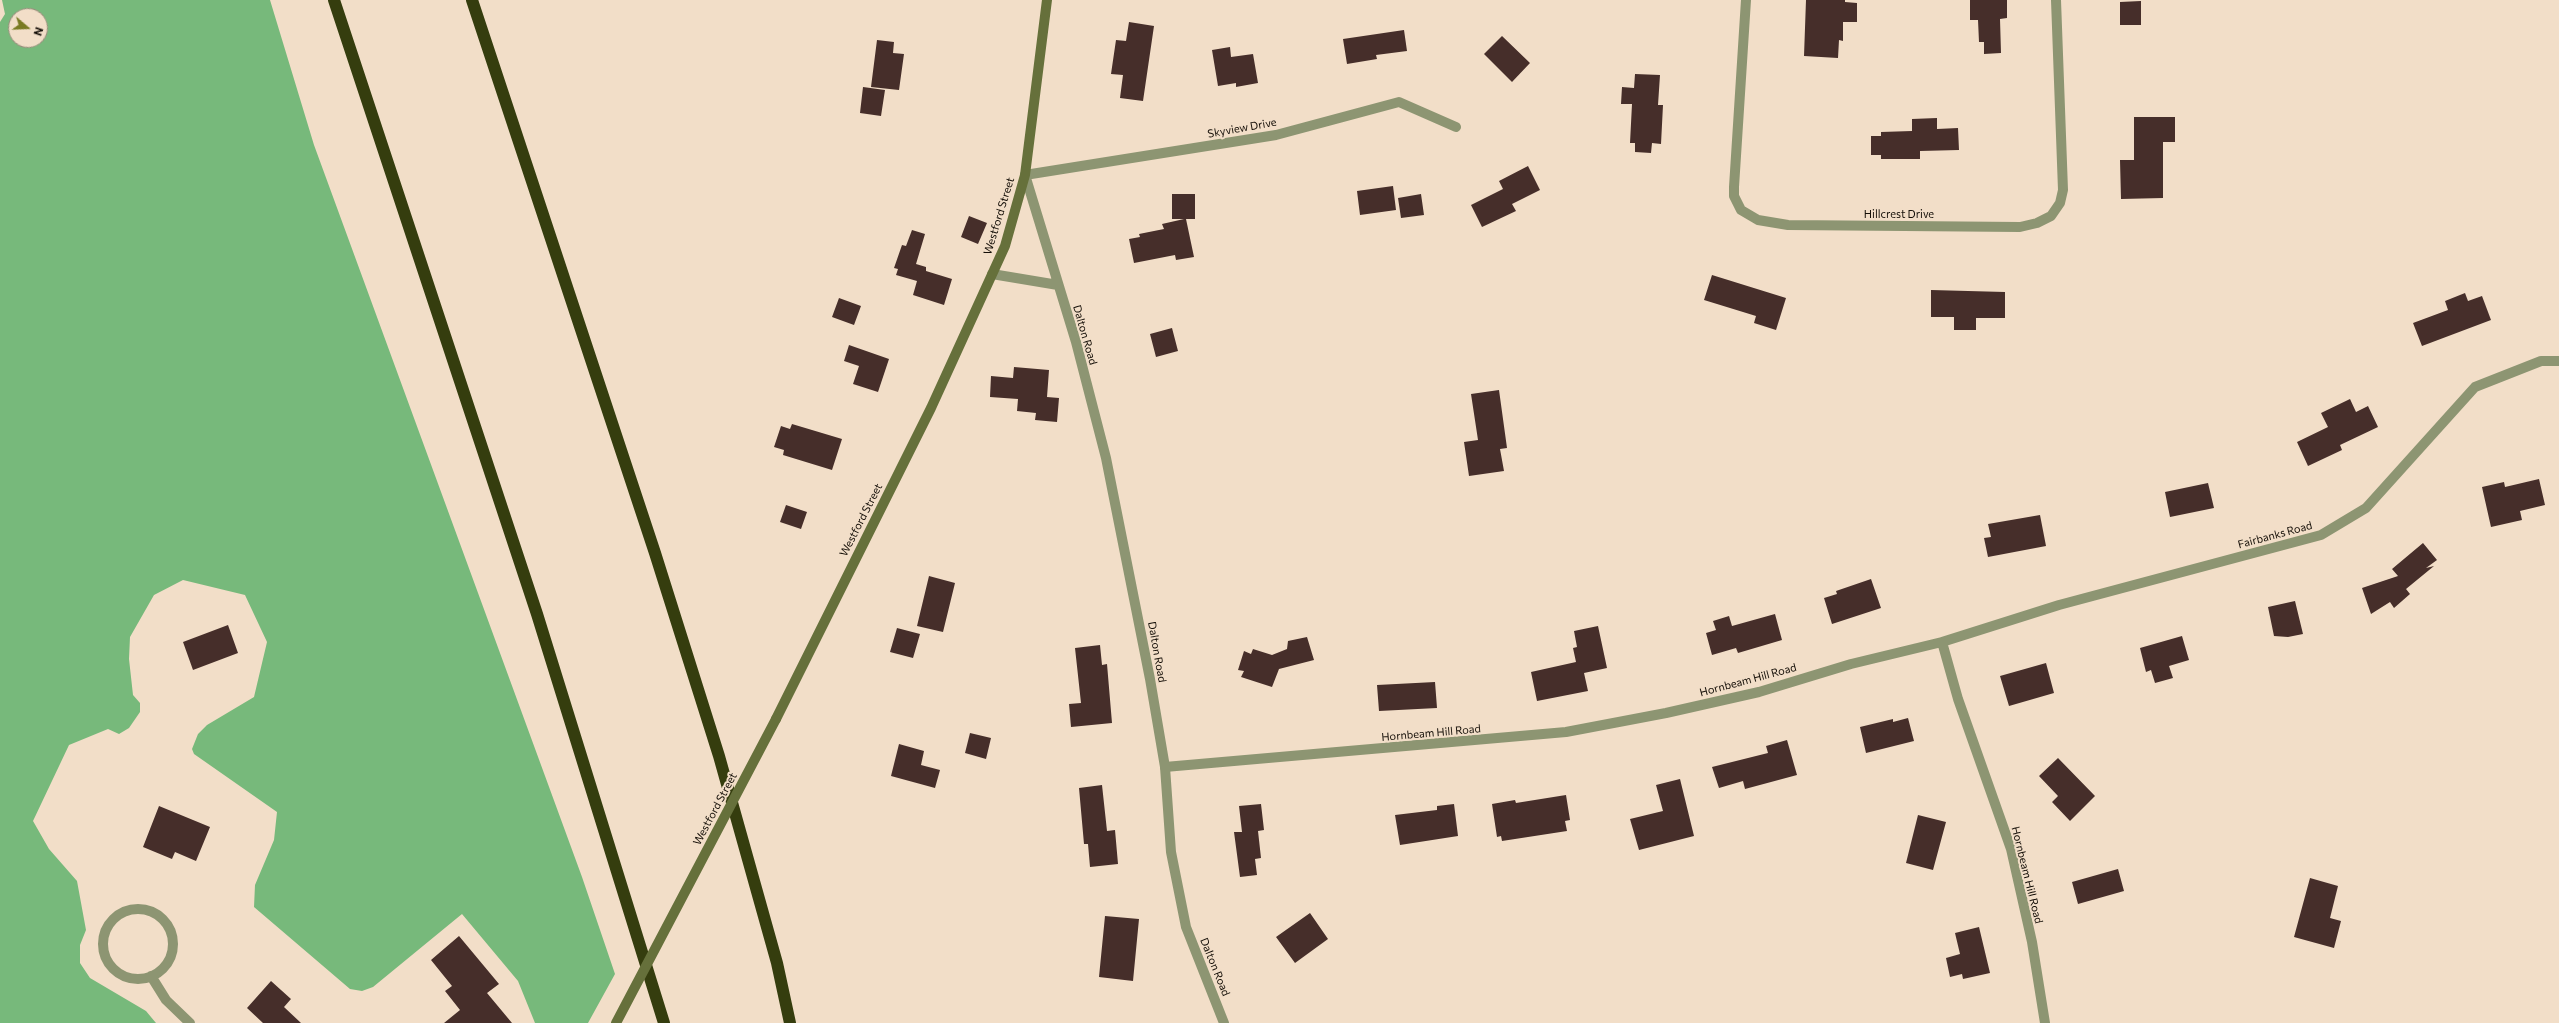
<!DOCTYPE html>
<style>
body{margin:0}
#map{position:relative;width:2559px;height:1023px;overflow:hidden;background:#f2dec8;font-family:Commissioner,sans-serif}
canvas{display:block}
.north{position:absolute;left:8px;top:8px;width:40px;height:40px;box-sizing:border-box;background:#f2dec8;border:1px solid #998b7b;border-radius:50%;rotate:109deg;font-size:11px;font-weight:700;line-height:16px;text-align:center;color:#140e07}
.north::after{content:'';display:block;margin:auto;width:14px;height:18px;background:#797a22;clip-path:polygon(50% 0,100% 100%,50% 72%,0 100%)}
</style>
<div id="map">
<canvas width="2559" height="1023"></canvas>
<div class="north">N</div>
</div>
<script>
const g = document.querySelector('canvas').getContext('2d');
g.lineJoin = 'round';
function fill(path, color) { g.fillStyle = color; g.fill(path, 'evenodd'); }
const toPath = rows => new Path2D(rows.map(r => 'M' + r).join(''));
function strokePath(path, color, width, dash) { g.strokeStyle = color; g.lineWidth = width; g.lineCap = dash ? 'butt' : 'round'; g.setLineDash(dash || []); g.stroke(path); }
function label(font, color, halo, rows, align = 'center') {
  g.font = font + ' Commissioner,sans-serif'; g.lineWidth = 4; g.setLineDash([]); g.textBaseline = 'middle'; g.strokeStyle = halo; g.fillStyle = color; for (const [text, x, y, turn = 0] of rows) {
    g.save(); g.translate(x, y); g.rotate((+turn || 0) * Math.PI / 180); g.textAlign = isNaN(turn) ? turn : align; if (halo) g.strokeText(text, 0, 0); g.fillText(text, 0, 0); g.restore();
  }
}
const forest = toPath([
 [2,0,270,0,314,145,582,877,615,974,588,1023,535,1023,518,981,462,914,373,987,362,991,350,989,254,907,255,885,274,840,277,812,194,754,192,749,198,734,207,725,254,697,267,642,245,595,183,580,154,595,130,637,129,659,133,695,140,703,140,712,129,728,119,734,108,729,69,745,33,821,49,849,77,881,86,930,80,945,80,963,90,978,146,1011,156,1023,0,1023,0,22,5,14],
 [16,16,40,16,40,40,16,40]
]);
const building = toPath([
 [1806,0,1845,0,1845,2,1857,3,1857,22,1843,22,1843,41,1839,40,1838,58,1804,56],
 [1970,0,2007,0,2007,18,2000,19,2001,53,1984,54,1984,42,1979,42,1978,20,1970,20],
 [2141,1,2141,25,2120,25,2120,2],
 [1129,22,1154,26,1143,101,1120,98,1123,75,1111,74,1116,40,1126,41],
 [1404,30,1407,51,1376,55,1377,59,1347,64,1343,39],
 [1502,36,1530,63,1512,82,1484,54],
 [877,40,894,42,893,53,904,54,899,90,871,87],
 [1230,47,1231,57,1253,54,1258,83,1236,87,1236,83,1218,86,1212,50],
 [1635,74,1660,75,1658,105,1663,105,1661,144,1652,143,1651,153,1635,152,1635,143,1630,143,1632,104,1621,104,1622,87,1634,88],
 [863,87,885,90,881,116,860,113],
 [2134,117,2175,117,2175,142,2163,142,2163,198,2121,199,2120,160,2134,160],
 [1937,118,1937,129,1958,128,1959,150,1920,151,1920,159,1881,159,1881,155,1871,155,1871,136,1881,136,1881,132,1912,131,1912,119],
 [1528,166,1540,190,1512,204,1516,211,1482,227,1471,205,1503,189,1499,181],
 [1393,186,1396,210,1360,215,1357,191],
 [1172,194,1195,194,1195,219,1186,219,1194,257,1176,260,1175,255,1134,263,1129,239,1140,237,1139,234,1164,229,1162,224,1184,219,1172,219],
 [1421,194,1424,215,1401,218,1398,198],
 [969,216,987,223,978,244,961,237],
 [912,230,925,234,916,264,926,267,926,271,952,279,944,305,913,295,917,281,896,275,898,269,894,268,902,245,906,246],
 [1712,275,1786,298,1776,330,1754,323,1756,316,1704,300],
 [1931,290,2005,292,2005,318,1976,318,1976,330,1954,330,1954,317,1931,317],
 [2465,293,2468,301,2482,296,2491,320,2422,346,2413,323,2448,310,2445,301],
 [839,298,861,306,854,325,832,317],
 [1172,328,1178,351,1156,357,1150,334],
 [849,345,889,359,878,392,853,384,859,366,844,361],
 [1014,367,1049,370,1047,397,1059,398,1057,422,1035,420,1036,413,1017,411,1018,399,990,397,991,376,1013,378],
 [1499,390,1507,448,1500,449,1504,471,1469,476,1464,442,1478,440,1471,394],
 [2350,399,2356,412,2368,406,2378,427,2340,445,2342,450,2308,466,2297,442,2328,427,2321,413],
 [792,424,842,439,832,470,783,455,784,450,774,447,781,426,790,429],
 [2539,479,2545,505,2520,511,2522,520,2491,527,2482,487,2504,482,2505,487],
 [2208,483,2214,508,2170,517,2165,492],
 [786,505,807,512,801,529,780,522],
 [2040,515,2046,546,1988,557,1984,538,1991,537,1988,524],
 [2423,543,2437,560,2426,568,2434,566,2406,589,2410,594,2394,608,2390,602,2371,614,2362,588,2398,576,2392,569],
 [929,576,955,583,943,632,917,626],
 [1871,579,1881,608,1832,624,1824,598,1837,594,1836,591],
 [2295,601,2303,634,2288,637,2274,636,2268,607],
 [1775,614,1782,640,1738,653,1736,648,1712,655,1706,633,1716,630,1713,621,1729,616,1732,626],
 [228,625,238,653,193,670,183,642],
 [1598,626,1607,668,1584,673,1588,691,1537,701,1531,672,1576,662,1573,648,1577,647,1574,631],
 [897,628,920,634,913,658,890,652],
 [2182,636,2189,660,2169,666,2173,678,2155,683,2151,670,2146,672,2140,648],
 [1307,637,1314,660,1279,669,1272,687,1241,677,1244,671,1238,670,1244,651,1251,654,1253,649,1272,655,1287,649,1288,641],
 [1100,645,1102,665,1107,664,1112,723,1071,727,1069,704,1081,703,1075,648],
 [2046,663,2054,693,2009,706,2000,676],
 [1435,682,1437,708,1379,711,1377,685],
 [1908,718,1914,741,1866,753,1860,727,1893,719,1893,722],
 [970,733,991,738,986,759,965,753],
 [1787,740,1797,775,1745,789,1743,781,1719,788,1712,767,1768,753,1766,746],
 [899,744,924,751,921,765,940,770,935,788,891,776],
 [2058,758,2095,796,2070,821,2052,802,2058,796,2039,776],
 [1680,779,1694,836,1639,850,1630,819,1663,811,1656,785],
 [1102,785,1107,831,1115,830,1118,864,1090,867,1088,844,1084,844,1079,788],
 [1566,795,1570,820,1565,821,1567,831,1502,841,1501,836,1497,837,1492,804,1515,800,1516,803],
 [1261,804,1264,830,1258,831,1261,858,1255,859,1257,875,1240,877,1234,832,1242,832,1239,806],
 [1454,804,1458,836,1400,845,1395,815,1437,810,1437,806],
 [159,806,210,827,196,861,175,852,172,859,143,847],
 [1918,815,1946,822,1933,870,1906,863],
 [2118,869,2124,891,2078,904,2072,882],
 [2310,878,2338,886,2330,918,2341,921,2334,948,2294,937],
 [1310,913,1328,939,1295,963,1276,937],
 [1105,916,1139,919,1133,981,1099,977],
 [1979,927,1990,973,1963,979,1962,974,1950,977,1946,958,1960,954,1955,933],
 [459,936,499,984,487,993,512,1023,444,1023,460,1010,445,991,452,986,431,960],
 [271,981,291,999,284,1007,301,1023,263,1023,247,1008]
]);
const minor = toPath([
 [1746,0,1734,187,1734,196,1741,210,1758,220,1788,225,2020,227,2037,223,2051,216,2060,203,2063,190,2056,0],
 [1025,175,1276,135,1399,102,1456,127],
 [1942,642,2059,605,2321,535,2366,508,2475,387,2541,361,2559,361],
 [1165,767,1566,732,1666,713,1759,692,1851,664,1942,642,1958,699,2011,849,2032,942,2045,1023],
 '103 944a35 35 0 1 1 70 0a35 35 0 1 1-70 0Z',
 [151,976,166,1000,190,1023]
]);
const tertiary = toPath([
 [1025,175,1076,342,1106,458,1150,679,1165,767,1171,852,1186,927,1224,1023],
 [992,274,1058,285]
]);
const secondary = toPath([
 [776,719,931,408,1005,246,1025,175,1047,0]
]);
const motorway = toPath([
 [334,0,537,614,664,1023],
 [472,0,655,553,719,756,777,963,790,1023]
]);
const secondaryBridge = toPath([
 [616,1023,776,719]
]);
const streetNames = [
 ["Skyview Drive",1242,128,-10],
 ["Hillcrest Drive",1899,214],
 ["Westford Street",999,216,-73],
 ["Dalton Road",1085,335,74],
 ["Westford Street",861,520,-63],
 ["Fairbanks Road",2275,535,-15],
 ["Dalton Road",1157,652,80],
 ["Hornbeam Hill Road",1748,680,-15],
 ["Hornbeam Hill Road",1431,733,-5],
 ["Westford Street",715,809,-62],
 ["Hornbeam Hill Road",2027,875,76],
 ["Dalton Road",1215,967,68]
];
fill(forest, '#77b97b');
fill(building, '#462e2a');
strokePath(minor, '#8d9572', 10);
strokePath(tertiary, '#8d9572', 10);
strokePath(secondary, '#66703b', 10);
strokePath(motorway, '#353d0e', 12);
strokePath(secondaryBridge, '#66703b', 10);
label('11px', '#140e07', '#f2dec8', streetNames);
</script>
